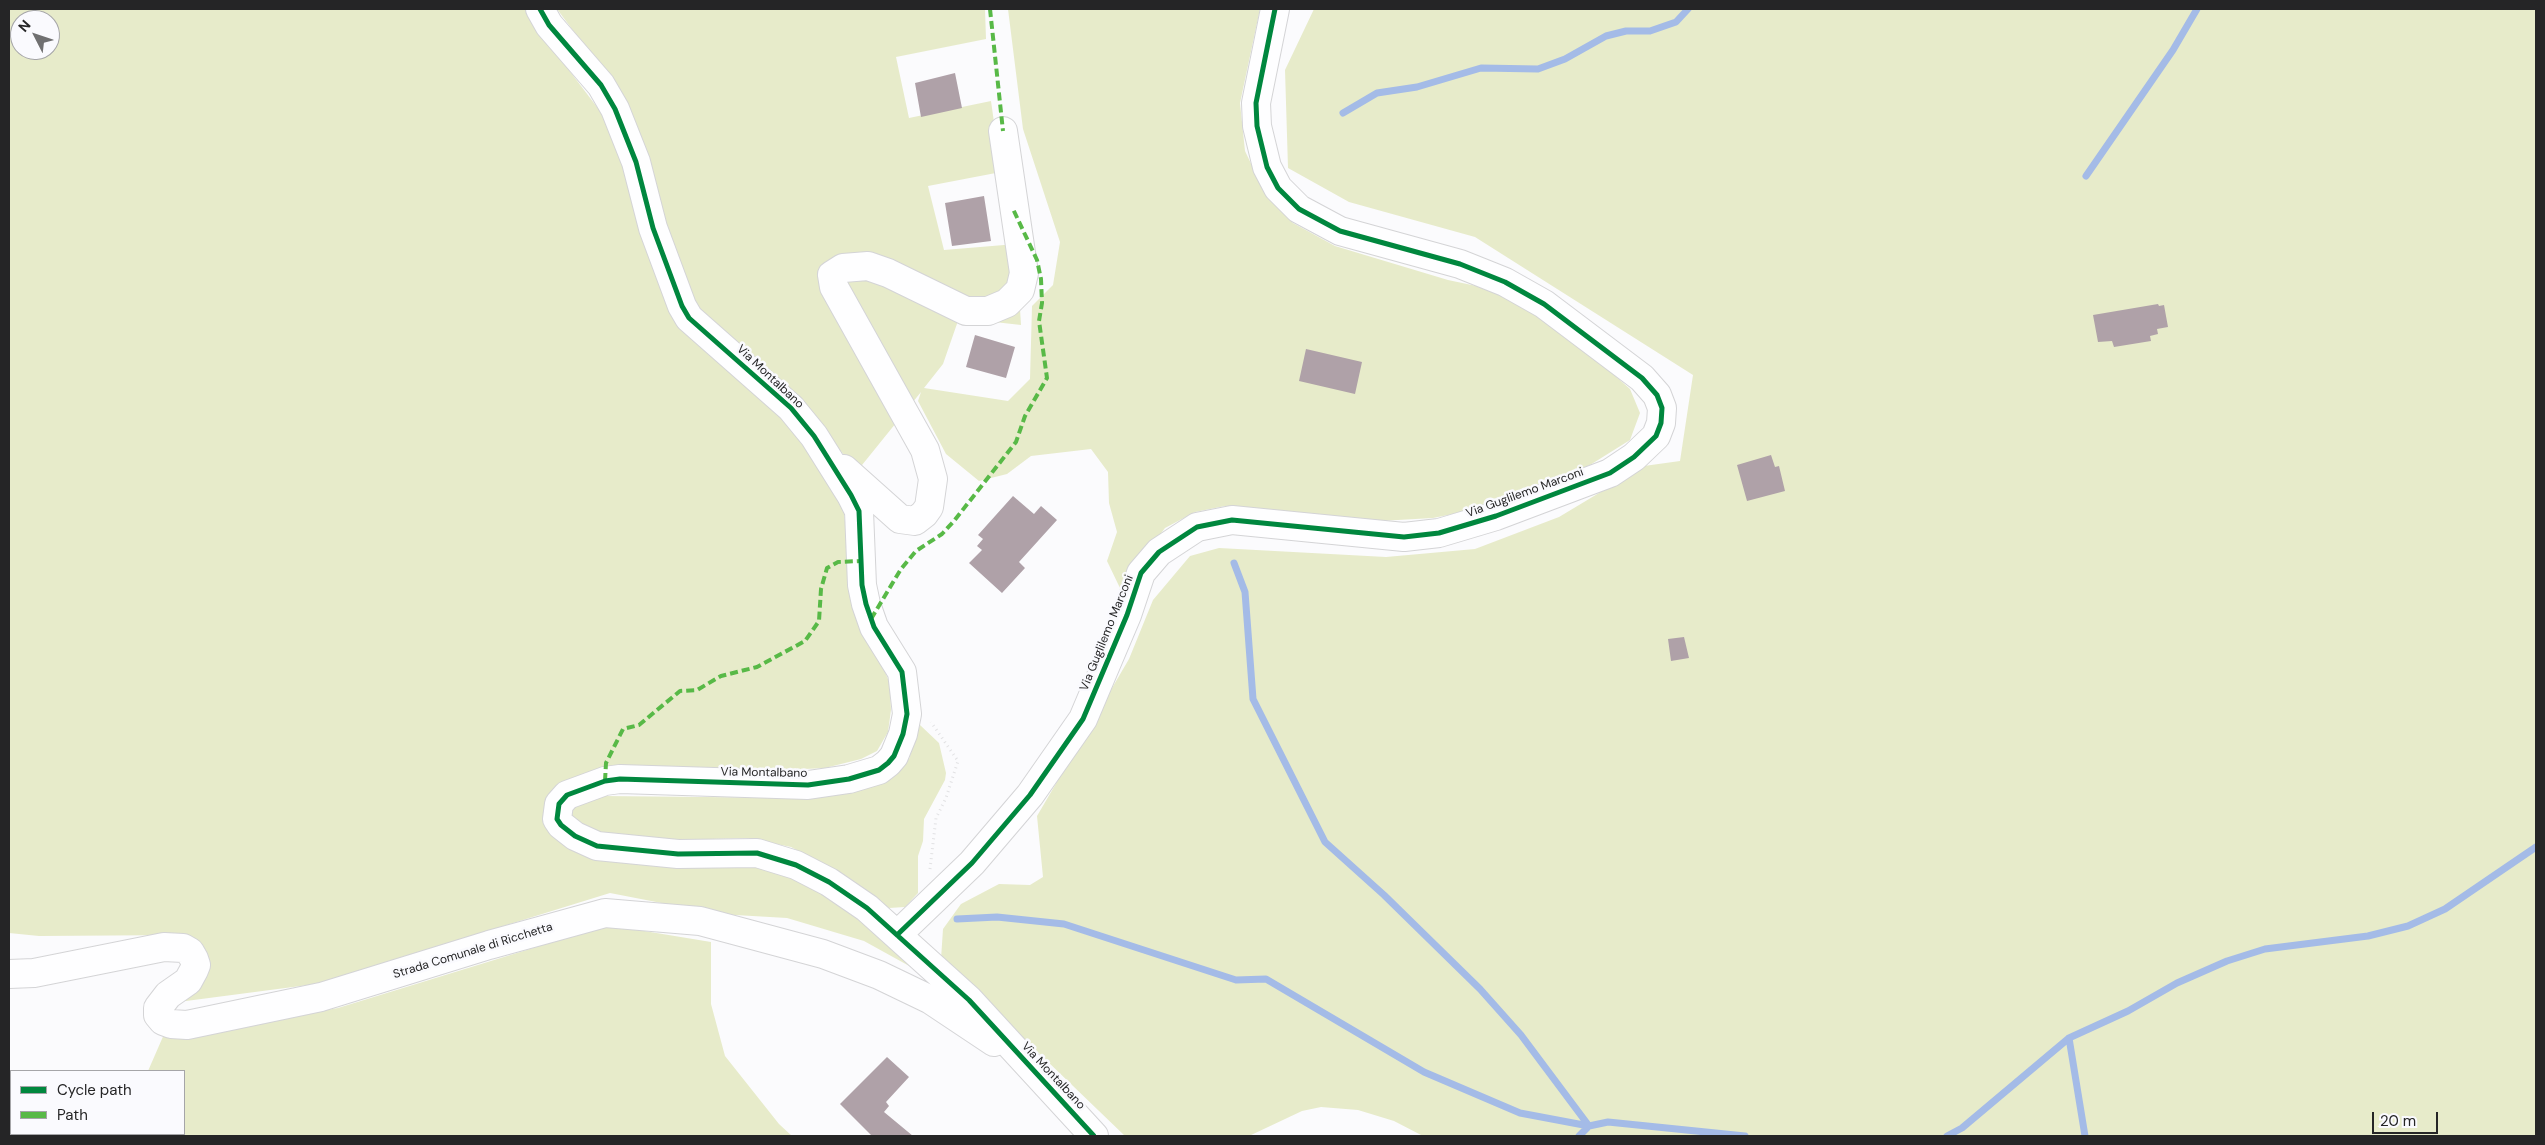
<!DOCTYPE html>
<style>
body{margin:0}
#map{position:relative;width:2545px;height:1145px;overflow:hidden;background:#fbfbfd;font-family:"DM Sans",sans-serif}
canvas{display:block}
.frame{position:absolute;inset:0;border:10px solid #252526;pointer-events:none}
.legend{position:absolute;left:10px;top:1070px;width:175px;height:65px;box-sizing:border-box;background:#fafafe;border:1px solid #a5a5a8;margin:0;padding:6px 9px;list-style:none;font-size:15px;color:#252526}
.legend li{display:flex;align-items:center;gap:10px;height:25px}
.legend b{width:25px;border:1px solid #a5a5a8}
.north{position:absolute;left:10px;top:10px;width:50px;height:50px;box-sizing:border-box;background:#fafafe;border:1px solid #a5a5a8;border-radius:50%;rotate:311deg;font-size:14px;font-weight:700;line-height:20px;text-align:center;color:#252526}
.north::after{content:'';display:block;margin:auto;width:18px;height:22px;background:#707071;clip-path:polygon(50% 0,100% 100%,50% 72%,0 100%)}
.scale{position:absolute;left:2372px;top:1112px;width:66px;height:22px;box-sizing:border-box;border:2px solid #252526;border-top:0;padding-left:6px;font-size:15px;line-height:18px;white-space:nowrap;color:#252526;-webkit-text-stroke:4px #fafafe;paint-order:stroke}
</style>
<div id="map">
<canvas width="2545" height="1145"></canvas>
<div class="frame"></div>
<ul class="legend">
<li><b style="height:6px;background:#00873e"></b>Cycle path</li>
<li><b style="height:6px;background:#58b947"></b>Path</li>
</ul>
<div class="north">N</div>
<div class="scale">20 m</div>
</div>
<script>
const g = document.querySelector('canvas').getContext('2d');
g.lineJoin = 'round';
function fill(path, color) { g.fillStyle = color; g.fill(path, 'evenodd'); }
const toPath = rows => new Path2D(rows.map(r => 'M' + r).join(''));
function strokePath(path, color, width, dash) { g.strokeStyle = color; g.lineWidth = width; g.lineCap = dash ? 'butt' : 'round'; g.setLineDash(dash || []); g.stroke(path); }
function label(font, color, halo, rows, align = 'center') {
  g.font = font + ' "DM Sans",sans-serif'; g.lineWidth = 5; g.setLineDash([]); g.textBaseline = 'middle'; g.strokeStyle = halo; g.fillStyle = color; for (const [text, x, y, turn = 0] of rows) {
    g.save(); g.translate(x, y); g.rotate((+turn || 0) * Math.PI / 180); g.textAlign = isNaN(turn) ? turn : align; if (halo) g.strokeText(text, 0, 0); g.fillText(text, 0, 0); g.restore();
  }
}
const green = toPath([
 [9,9,528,9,534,24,603,115,625,158,674,312,793,423,843,504,856,619,877,652,890,684,891,710,888,732,877,751,861,759,825,768,785,770,698,768,550,795,544,811,547,824,760,864,819,891,868,926,931,978,864,941,787,918,718,914,610,893,316,984,186,1001,181,999,207,963,208,956,198,943,185,935,39,936,9,933],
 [20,20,50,20,50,50,20,50],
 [557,9,985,9,986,39,896,57,909,118,991,101,1001,172,928,186,944,250,1016,244,1021,325,959,318,943,364,924,388,1008,401,1030,379,1032,306,1053,285,1060,242,1023,129,1008,9,1260,9,1240,103,1245,151,1267,197,1293,223,1335,246,1448,280,1486,288,1522,302,1586,350,1630,389,1640,413,1630,440,1590,465,1473,510,1433,518,1380,521,1225,506,1195,512,1165,528,1120,588,1107,561,1117,532,1109,503,1108,472,1091,449,1031,456,1007,474,979,481,946,454,918,401,921,392,858,470,796,402,694,309,610,80],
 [1314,9,2536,9,2536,1136,1423,1136,1394,1121,1358,1110,1321,1107,1302,1111,1249,1136,1125,1136,941,959,943,929,961,904,999,884,1030,885,1043,877,1037,816,1129,659,1153,600,1190,556,1219,548,1386,557,1475,549,1559,517,1644,466,1680,461,1693,375,1475,237,1349,202,1288,168,1285,70],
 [920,725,939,743,946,773,945,780,924,819,923,841,918,856,918,893,905,907,889,908,838,872,791,847,747,838,675,840,600,833,578,824,570,814,571,810,583,802,603,796,804,798,848,793,888,781,909,759],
 [608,925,711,942,711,1004,725,1056,779,1124,792,1136,120,1136,121,1134,184,1134,184,1071,148,1071,165,1032,197,1033,338,1008]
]);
const stream = toPath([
 [1343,113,1377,93,1417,87,1481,68,1538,69,1565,59,1606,36,1626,31,1650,31,1676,22,1688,9],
 [2086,176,2173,50,2197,9],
 [1234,563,1245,592,1253,699,1325,842,1384,895,1480,989,1521,1035,1589,1126],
 [957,919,997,917,1064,924,1236,980,1266,979,1424,1072,1520,1113,1589,1126,1608,1122,1745,1136],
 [2069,1038,2085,1136],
 [1579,1136,1589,1126],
 [1947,1136,1962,1128,2069,1038,2128,1011,2177,983,2227,961,2265,949,2368,936,2408,926,2445,909,2536,847]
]);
const building = toPath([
 [955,73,962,108,921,117,915,83],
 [984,196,991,241,952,246,945,203],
 [2158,304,2159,306,2164,305,2168,327,2157,329,2158,334,2150,336,2151,341,2114,347,2112,341,2098,342,2093,315],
 [975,335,1015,347,1006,378,966,367],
 [1306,349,1362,362,1355,394,1299,381],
 [1771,455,1775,467,1779,466,1785,491,1747,501,1737,465],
 [1013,496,1034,514,1041,506,1057,520,1019,562,1025,568,1002,593,969,563,982,550,977,546,983,539,978,535],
 [1684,637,1689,658,1671,661,1668,639],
 [887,1057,909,1077,886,1102,889,1106,884,1112,913,1136,872,1136,840,1104]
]);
const path = toPath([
 [930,869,936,818,946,798,958,761,931,722]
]);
const minor = toPath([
 [540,9,549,25,601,85,615,109,636,162,653,228,682,306,689,318,791,408,814,436,851,495,859,511,862,585,866,604,874,627,902,672,907,714,903,734,894,756,888,763,879,770,849,779,808,785,620,779,605,781,567,795,559,804,557,819,561,825,575,836,597,846,678,854,757,853,796,865,829,882,867,908,969,1000,1094,1136],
 [844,469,900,519,915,521,924,514,929,507,933,479,925,450,834,287,832,275,843,268,868,266,888,273,966,311,988,311,1007,303,1020,290,1024,273,1003,131],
 [897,935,972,863,1030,795,1083,719,1127,615,1141,573,1159,552,1197,527,1232,520,1404,537,1439,533,1496,516,1610,473,1634,457,1656,436,1661,423,1662,408,1657,395,1642,378,1544,304,1505,282,1460,264,1340,231,1299,209,1278,188,1267,167,1257,126,1256,103,1275,9],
 [9,974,34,973,164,947,183,948,190,952,194,959,196,965,194,970,188,981,168,995,158,1008,158,1015,163,1021,171,1024,187,1025,321,997,489,945,605,913,700,921,823,954,879,975,931,1000,994,1042]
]);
const quiet = toPath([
 [990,9,1003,131],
 [871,619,901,569,916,551,942,534,954,521,1016,442,1025,416,1047,378,1039,321,1042,303,1041,279,1037,260,1013,209],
 [605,781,606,763,623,729,639,725,680,691,697,690,721,676,757,667,805,641,819,621,821,589,827,568,838,562,861,561]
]);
const cycleway = toPath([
 [540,9,549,25,601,85,615,109,636,162,653,228,682,306,689,318,791,408,814,436,851,495,859,511,862,585,866,604,874,627,902,672,907,714,903,734,894,756,888,763,879,770,849,779,808,785,620,779,605,781,567,795,559,804,557,819,561,825,575,836,597,846,678,854,757,853,796,865,829,882,867,908,969,1000,1094,1136],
 [897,935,972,863,1030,795,1083,719,1127,615,1141,573,1159,552,1197,527,1232,520,1404,537,1439,533,1496,516,1610,473,1634,457,1656,436,1661,423,1662,408,1657,395,1642,378,1544,304,1505,282,1460,264,1340,231,1299,209,1278,188,1267,167,1257,126,1256,103,1275,9]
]);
const streetNames = [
 ["Via Montalbano",770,377,43],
 ["Via Guglilemo Marconi",1525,493,-20],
 ["Via Guglilemo Marconi",1107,633,-68],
 ["Via Montalbano",764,773,1],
 ["Strada Comunale di Ricchetta",473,951,-17],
 ["Via Montalbano",1053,1076,47]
];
fill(green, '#e7ebca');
strokePath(stream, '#a4bbe7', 7);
fill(building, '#afa1a8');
strokePath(minor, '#d4d4d6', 30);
strokePath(path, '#e2e2e4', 3, [1, 4]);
strokePath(minor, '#fefeff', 28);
strokePath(quiet, '#58b947', 4, [8, 4]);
strokePath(cycleway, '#00873e', 5);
label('12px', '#252526', '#fafafe', streetNames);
</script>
